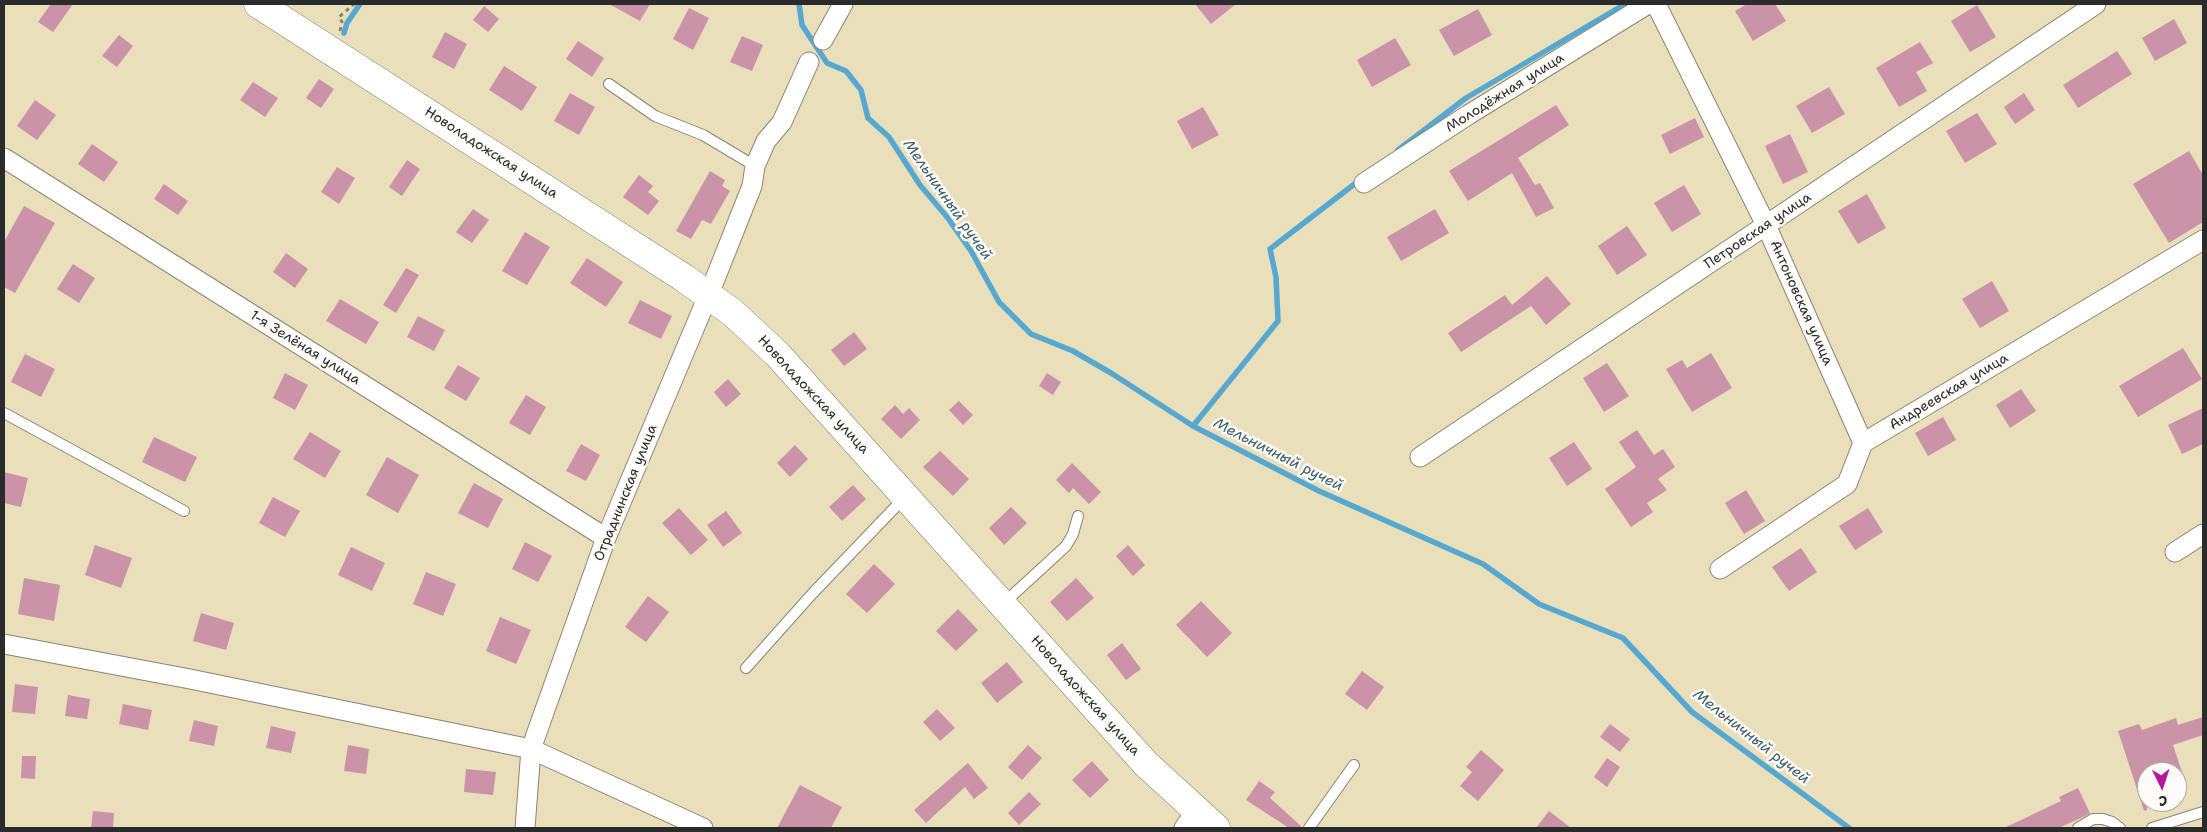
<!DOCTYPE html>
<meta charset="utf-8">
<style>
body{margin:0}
#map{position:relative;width:2207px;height:832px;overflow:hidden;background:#e9dfba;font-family:"Shantell Sans",sans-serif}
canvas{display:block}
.frame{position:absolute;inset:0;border:5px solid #2b2b2b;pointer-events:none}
.north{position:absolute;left:2137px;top:762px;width:50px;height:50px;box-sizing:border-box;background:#fdfcf7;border:1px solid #a9a8a5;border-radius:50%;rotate:176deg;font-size:14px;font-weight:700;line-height:20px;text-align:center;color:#2b2b2b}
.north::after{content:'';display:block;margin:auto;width:18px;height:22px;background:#b5179e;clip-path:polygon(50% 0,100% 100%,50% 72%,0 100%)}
</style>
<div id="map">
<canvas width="2207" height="832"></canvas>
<div class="frame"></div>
<div class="north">С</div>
</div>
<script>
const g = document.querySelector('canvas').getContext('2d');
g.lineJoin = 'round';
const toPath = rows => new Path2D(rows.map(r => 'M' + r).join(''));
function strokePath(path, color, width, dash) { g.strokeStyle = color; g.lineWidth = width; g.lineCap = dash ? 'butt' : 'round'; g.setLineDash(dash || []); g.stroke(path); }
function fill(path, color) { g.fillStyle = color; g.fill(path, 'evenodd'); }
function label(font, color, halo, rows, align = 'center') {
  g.font = font + ' "Shantell Sans",sans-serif'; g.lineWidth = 5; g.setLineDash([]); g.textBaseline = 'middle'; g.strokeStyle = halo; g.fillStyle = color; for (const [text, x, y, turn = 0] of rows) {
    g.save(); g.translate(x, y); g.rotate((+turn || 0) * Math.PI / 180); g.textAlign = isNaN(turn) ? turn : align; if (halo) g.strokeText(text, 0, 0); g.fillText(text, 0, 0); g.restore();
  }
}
const stream = toPath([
 [799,4,802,25,827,63,846,71,861,90,868,118,889,137,920,185,947,217,971,251,999,302,1031,334,1073,351,1111,373,1193,426,1319,491,1483,564,1539,604,1623,638,1692,712,1849,828],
 [344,33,347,23,360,4],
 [1398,150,1466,98,1625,4],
 [1193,426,1278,321,1276,277,1270,249,1361,179]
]);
const building = toPath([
 [51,4,73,4,53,32,38,22],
 [609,4,650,4,640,21],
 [1195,4,1236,4,1211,24],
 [1747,4,1775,4,1786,21,1753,41,1735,11],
 [1977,5,1996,37,1970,52,1951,21],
 [484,6,499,19,488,32,473,20],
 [689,8,709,18,693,50,673,39],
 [1478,9,1492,35,1454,56,1439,30],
 [2174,19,2187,43,2155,61,2142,38],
 [445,32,467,44,454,69,432,57],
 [119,35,133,46,117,67,102,56],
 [742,36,763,45,752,71,730,62],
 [1395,38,1411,65,1372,87,1357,60],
 [578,41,604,58,592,77,566,59],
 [1920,42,1933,63,1916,72,1927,91,1899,107,1876,68],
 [2117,51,2132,74,2078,108,2063,85],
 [504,66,537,87,522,111,489,90],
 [319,79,334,89,321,108,306,98],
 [253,82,278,98,265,117,240,100],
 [1829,87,1845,114,1812,133,1796,106],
 [570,93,595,107,579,135,554,121],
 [2024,93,2035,110,2015,124,2004,107],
 [35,100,56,115,37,140,17,126],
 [1556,105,1569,125,1518,158,1535,185,1540,183,1554,208,1536,217,1512,173,1468,201,1449,171],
 [1203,107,1219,135,1192,149,1177,121],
 [1977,113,1997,144,1965,163,1946,131],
 [1695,118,1704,137,1670,154,1661,135],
 [1790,134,1808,172,1783,184,1765,146],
 [92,144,118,162,104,182,78,164],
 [2189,151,2203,175,2203,222,2169,243,2133,184],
 [407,160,420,169,402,196,389,187],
 [337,167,355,178,339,204,321,192],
 [710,171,725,180,722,186,730,191,711,224,702,220,691,239,676,231],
 [639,175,653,186,648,192,659,201,648,215,623,197],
 [164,184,188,201,178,215,154,199],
 [1684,185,1701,214,1672,232,1654,203],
 [1867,194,1886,228,1858,244,1838,211],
 [24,206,55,223,15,293,4,287,4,242],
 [473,209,489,220,472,243,456,232],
 [1435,209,1449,233,1401,261,1387,237],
 [1627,226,1647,255,1617,275,1598,246],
 [525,232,550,247,527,285,502,271],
 [286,253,308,269,295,288,273,272],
 [587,258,623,282,606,307,570,283],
 [73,264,95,278,79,303,57,289],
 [406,268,419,275,396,313,383,305],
 [1547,276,1571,304,1546,325,1531,306,1461,352,1448,333,1505,295,1512,305],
 [1992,281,2009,311,1980,328,1962,299],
 [340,299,379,322,366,344,326,321],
 [640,300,672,316,661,339,628,323],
 [418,316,445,330,434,351,407,337],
 [854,332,867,349,844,366,831,350],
 [2183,348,2202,379,2138,417,2119,386],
 [1711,353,1732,388,1692,412,1666,369,1682,360,1687,368],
 [25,354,55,369,41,397,11,382],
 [1607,363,1629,396,1604,412,1583,378],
 [458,365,480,378,466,401,444,388],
 [285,373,308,385,295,410,273,398],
 [1047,373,1061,382,1053,395,1039,386],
 [728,379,741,394,726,407,714,392],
 [2021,389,2036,411,2010,428,1996,405],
 [526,395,546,407,530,435,509,423],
 [959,401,973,415,963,425,949,410],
 [895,405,903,414,909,408,920,420,901,439,881,419],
 [2203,408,2203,444,2182,454,2168,425],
 [1943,417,1956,440,1928,456,1915,433],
 [1637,430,1654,455,1663,449,1675,467,1658,479,1667,490,1647,503,1653,512,1631,527,1605,489,1636,467,1619,442],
 [310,432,341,451,325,478,293,459],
 [154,437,197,457,185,482,142,462],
 [1574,442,1592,469,1567,486,1549,458],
 [581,444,600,455,586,481,566,471],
 [795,445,808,459,790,477,777,463],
 [940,451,969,479,953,496,923,467],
 [387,457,419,475,398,513,366,495],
 [1072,463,1101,492,1089,504,1073,488,1069,493,1056,480],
 [4,472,28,478,21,507,4,503],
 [474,483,503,499,488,528,458,513],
 [853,485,866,499,842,521,829,507],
 [1746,490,1765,521,1744,534,1725,503],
 [273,497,300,511,285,537,259,523],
 [1011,507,1027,523,1004,545,989,528],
 [679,508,708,540,691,555,662,523],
 [1868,508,1883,532,1855,550,1839,526],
 [726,511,742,533,723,547,707,525],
 [525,542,552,556,538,582,512,569],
 [95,545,132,558,121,588,85,575],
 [1128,545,1145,565,1133,576,1116,556],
 [351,547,385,563,372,591,338,575],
 [1801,548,1817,572,1789,591,1772,567],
 [874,564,895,584,867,613,846,594],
 [426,572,456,584,443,616,413,604],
 [24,578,60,585,54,621,18,614],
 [1076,578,1094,598,1067,621,1050,602],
 [648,596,669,612,646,642,625,627],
 [1201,601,1232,633,1207,657,1176,625],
 [958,609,978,630,956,651,936,631],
 [201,613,234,623,226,650,193,641],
 [500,617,531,630,516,664,486,651],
 [1122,643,1141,669,1126,680,1107,655],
 [1007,662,1023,682,997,703,981,683],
 [1362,671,1384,687,1367,710,1345,694],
 [15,684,38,687,35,714,12,712],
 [68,695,90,699,87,719,65,716],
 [123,704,152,710,148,730,119,724],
 [937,709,955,728,940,741,923,722],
 [2203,717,2203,735,2173,745,2182,772,2147,772,2147,810,2144,811,2118,731,2139,724,2142,730,2176,718,2178,725],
 [194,720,218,726,214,746,189,741],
 [1610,724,1630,739,1620,752,1600,737],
 [271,726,296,732,291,753,266,748],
 [348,745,369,749,366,774,344,771],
 [1028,745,1042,758,1022,780,1008,767],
 [1481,750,1504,770,1478,801,1460,786,1472,772,1466,767],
 [22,756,36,756,35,779,21,778],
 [1607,758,1620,767,1607,787,1594,777],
 [1092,761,1109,780,1090,798,1072,780],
 [968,763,988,788,974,799,965,787,926,823,914,810],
 [466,769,496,772,493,795,464,792],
 [1259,781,1275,792,1270,798,1301,826,1299,828,1289,828,1246,800],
 [800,785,842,807,831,828,777,828],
 [2078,788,2090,813,2085,816,2059,828,2004,828,2061,801,2059,797],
 [1029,792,1041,804,1019,825,1008,813],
 [93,811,114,813,113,828,91,828],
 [1549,811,1571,828,1536,828]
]);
const path = toPath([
 [340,31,342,22,339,17,354,4]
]);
const lane = toPath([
 [609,84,655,116,703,135,755,166],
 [4,413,184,511],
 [1004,603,1066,546,1073,534,1078,516],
 [746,668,812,594,904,498],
 [1309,828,1354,765],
 [2078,828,2093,819,2103,819,2112,822,2120,828],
 [2152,828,2203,812]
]);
const street = toPath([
 [1656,4,1766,225,1863,443],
 [823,40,843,4],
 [4,158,606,538],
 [1364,183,1468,115,1648,4],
 [1420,457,2096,4],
 [2175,552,2203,534],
 [1720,569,1847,484,1863,443,2203,240],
 [4,644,190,679,531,749,703,828],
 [525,828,531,749,606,538,713,284,752,186,755,166,766,141,782,122,809,62],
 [1184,828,1196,811]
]);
const secondary = toPath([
 [258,4,684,278,733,313,778,355,1146,764,1216,828]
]);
const streetNames = [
 ["Молодёжная улица",1505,93,-32],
 ["Новоладожская улица",491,153,33],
 ["Петровская улица",1758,231,-34],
 ["Антоновская улица",1801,303,66],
 ["1-я Зелёная улица",305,348,32],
 ["Андреевская улица",1949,392,-31],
 ["Новоладожская улица",813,395,47],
 ["Отраднинская улица",626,493,-68],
 ["Новоладожская улица",1085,696,48]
];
const waterNames = [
 ["Мельничный ручей",947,200,55],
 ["Мельничный ручей",1278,455,27],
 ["Мельничный ручей",1751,737,38]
];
strokePath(stream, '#56a8d1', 5.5);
fill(building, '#ca93a8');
strokePath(lane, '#8a8572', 12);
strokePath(street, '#8a8572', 21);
strokePath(secondary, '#8a8572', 29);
strokePath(path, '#8a8572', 3, [4, 4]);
strokePath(lane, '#fff', 10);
strokePath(street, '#fff', 19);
strokePath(secondary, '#fff', 28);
label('14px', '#2b2b2b', '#fdfcf7', streetNames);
label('italic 15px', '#3c5d6d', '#fdfcf7', waterNames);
</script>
